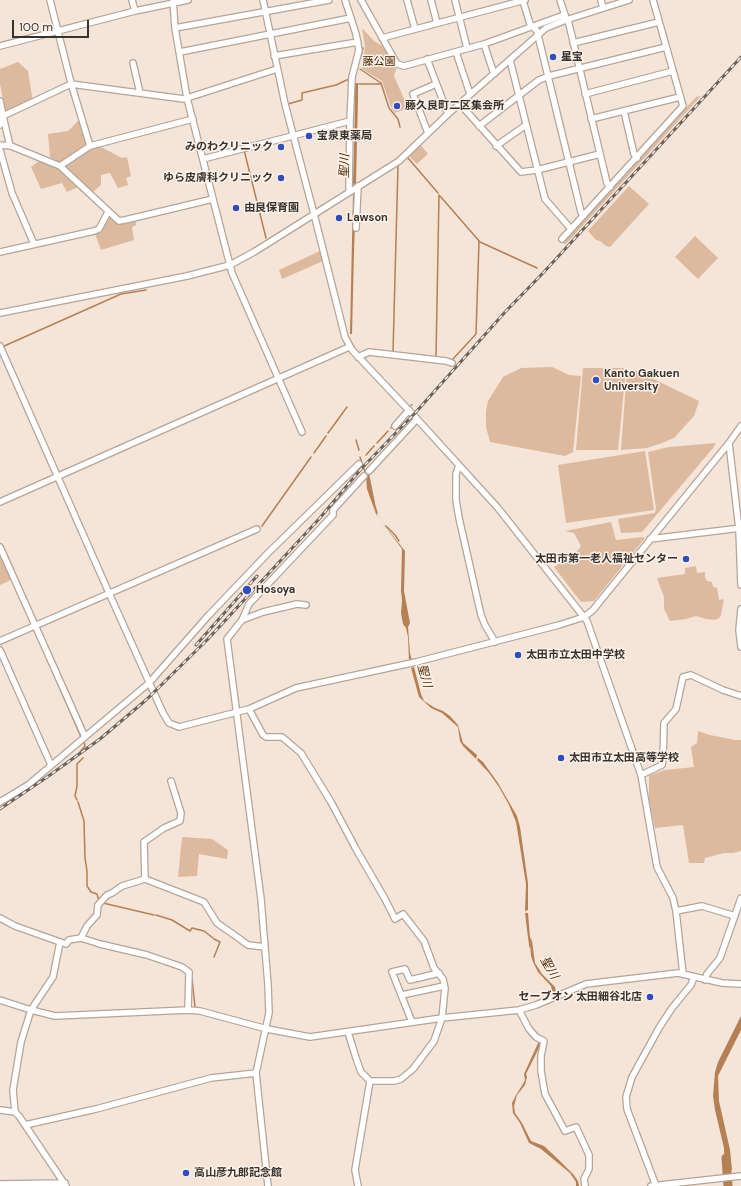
<!DOCTYPE html>
<meta charset="utf-8">
<style>
body{margin:0}
#map{position:relative;width:741px;height:1186px;overflow:hidden;background:#f5e4d8;font-family:"DM Sans",sans-serif}
canvas{display:block}
.scale{position:absolute;left:12px;top:20px;width:77px;height:18px;box-sizing:border-box;border:2px solid #39332e;border-top:0;padding-left:5px;font-size:12px;line-height:14px;white-space:nowrap;color:#39332e;-webkit-text-stroke:3px #fdf3eb;paint-order:stroke}
</style>
<div id="map">
<canvas width="741" height="1186"></canvas>
<div class="scale">100 m</div>
</div>
<script>
const g = document.querySelector('canvas').getContext('2d');
g.lineJoin = 'round';
function fill(path, color) { g.fillStyle = color; g.fill(path, 'evenodd'); }
const toPath = rows => new Path2D(rows.map(r => 'M' + r).join(''));
function strokePath(path, color, width, dash) { g.strokeStyle = color; g.lineWidth = width; g.lineCap = dash ? 'butt' : 'round'; g.setLineDash(dash || []); g.stroke(path); }
function label(font, color, halo, rows, align = 'center') {
  g.font = font + ' "DM Sans","Noto Sans JP",sans-serif'; g.lineWidth = 3; g.setLineDash([]); g.textBaseline = 'middle'; g.strokeStyle = halo; g.fillStyle = color; for (const [text, x, y, turn = 0] of rows) {
    g.save(); g.translate(x, y); g.rotate((+turn || 0) * Math.PI / 180); g.textAlign = isNaN(turn) ? turn : align; if (halo) g.strokeText(text, 0, 0); g.fillText(text, 0, 0); g.restore();
  }
}
const green = toPath([
 [362,28,374,41,390,51,397,66,394,76,408,108,416,106,406,110,405,109,395,113,391,107,382,81,362,69,365,46],
 [18,62,28,71,33,102,6,114,0,84,0,69],
 [701,96,565,245,563,241,696,97],
 [80,119,87,144,61,163,50,157,48,134,68,131],
 [420,144,428,154,417,164,409,156],
 [97,145,122,158,127,157,131,176,126,178,128,185,118,188,110,173,101,175,101,185,93,192,93,196,85,190,81,192,78,187,67,192,62,183,41,189,31,167,43,158,60,166],
 [629,186,649,204,610,247,606,246,600,241,596,240,588,231],
 [110,216,119,221,136,219,136,225,132,227,134,240,101,250,94,231,105,218],
 [695,236,718,258,698,279,675,257],
 [320,251,323,261,282,279,279,270],
 [552,367,569,375,581,376,573,452,565,456,490,442,486,427,486,411,488,401,503,377,521,368],
 [583,368,626,368,618,450,576,450],
 [627,370,635,370,699,401,694,416,674,438,662,443,647,448,621,450],
 [716,443,713,448,642,532,621,533,618,519,655,513,656,508,648,452,669,447],
 [645,451,654,510,566,523,558,465],
 [611,522,616,540,643,537,645,538,594,601,581,602,554,567,575,554,581,546,574,533,565,531],
 [0,550,13,579,0,585],
 [696,566,697,573,705,572,705,577,707,581,712,582,713,587,717,588,719,600,724,599,721,615,719,618,715,620,706,619,696,616,686,619,670,621,664,609,664,597,657,578,685,574,685,568],
 [698,731,710,735,735,740,741,740,741,851,733,853,724,853,705,858,704,863,689,863,683,825,655,828,649,802,649,777,650,775,665,770,694,767,691,747,697,743],
 [182,837,212,839,228,850,227,859,199,854,197,876,178,877]
]);
const water = toPath([
 [355,83,358,83,358,99,356,183,353,184,356,100],
 [356,191,354,253,352,334,350,334,353,193],
 [369,473,375,503,374,506,378,517,405,551,404,591,410,623,408,627,410,653,412,661,409,661,408,637,406,628,403,624,401,613,402,600,401,591,402,549,376,514,367,489,366,477],
 [414,667,421,694,424,701,435,708,443,711,450,716,458,725,463,743,477,755,476,759,463,746,460,741,458,727,442,713,431,708,419,697,411,668],
 [478,758,483,762,498,783,517,816,520,827,528,883,528,910,525,911,526,884,516,822,509,805,499,787,489,773,477,760],
 [525,913,528,913,530,937,532,941,535,963,542,974,555,987,556,994,553,995,551,986,538,972,533,962,531,956,530,942,528,938],
 [741,1016,741,1030,718,1076,719,1101,730,1150,732,1170,725,1171,724,1148,715,1110,713,1096,715,1072,718,1062],
 [539,1041,542,1042,526,1074,527,1077,525,1085,517,1095,514,1106,515,1113,522,1123,531,1141,544,1146,560,1161,573,1174,578,1181,579,1186,576,1186,576,1182,570,1173,541,1149,529,1143,520,1123,513,1113,512,1103,516,1095,523,1084,525,1080,524,1074]
]);
const stream = toPath([
 [361,56,363,48],
 [360,69,381,83,389,108,398,119,400,127],
 [359,84,381,84],
 [288,104,302,100,302,93,336,85,349,79],
 [244,150,266,238],
 [408,158,438,193],
 [354,187,356,87],
 [440,196,480,242,537,268],
 [2,347,121,294,146,290],
 [393,352,398,165],
 [436,357,442,358],
 [436,357,439,195],
 [453,359,476,334,479,241],
 [411,405,412,405],
 [391,428,392,425],
 [328,433,347,407],
 [356,440,359,450],
 [377,443,388,431],
 [314,453,326,436],
 [366,455,374,446],
 [360,457,366,475],
 [374,503,377,513],
 [262,526,311,457],
 [386,526,395,535,399,541],
 [0,554,1,556],
 [2,559,16,589],
 [17,592,24,606],
 [34,629,81,737],
 [80,752,85,746,84,742],
 [77,800,75,796,77,786,77,764,83,758],
 [78,802,84,821,85,858,87,871,87,886,91,892,97,894,99,901],
 [103,903,154,915],
 [156,915,172,920,190,931,192,928,204,931,213,938],
 [529,939,530,947],
 [214,957,220,942,214,939],
 [192,979,195,1007]
]);
const river = toPath([
 [726,1158,728,1186]
]);
const minor = toPath([
 [50,0,71,83,90,146],
 [132,0,135,11],
 [173,0,175,28,187,98,232,273,302,432],
 [263,0,285,104,314,214,345,337,352,350,417,419,498,508,587,621,641,775,657,867,673,898,676,911,683,974],
 [345,0,356,34,359,50,352,77,350,121],
 [361,0,397,64,404,66,484,44,564,15],
 [407,0,415,29],
 [431,0,437,23],
 [455,0,467,48],
 [560,0,566,18],
 [601,0,603,8],
 [523,1,530,24,537,31,581,212,583,216],
 [568,20,607,183,610,187],
 [175,28,329,0],
 [382,38,525,0],
 [573,43,659,22],
 [484,44,494,74],
 [0,46,135,11,188,0],
 [180,52,351,18],
 [456,52,470,94],
 [274,56,358,42],
 [427,59,448,114],
 [510,60,545,199,571,229],
 [133,63,140,93],
 [585,94,673,71],
 [0,101,3,116,0,125],
 [460,104,521,172,537,170,600,154],
 [624,111,634,154,637,158],
 [591,119,680,97],
 [479,126,539,80,549,76,666,47],
 [428,133,413,94,436,84],
 [0,145,11,146,60,166,119,221,125,220,213,199],
 [10,146,3,116,71,84,184,99,277,69],
 [496,146,526,125],
 [0,150,12,193,34,244],
 [203,159,350,121,349,191],
 [60,166,90,146,193,119],
 [356,228,358,186],
 [562,239,683,106,653,0],
 [0,252,94,231,99,229,108,212],
 [0,313,187,276,230,265,254,252,399,161,448,114,546,28,566,20,629,0],
 [0,346,109,593,163,713,169,723,179,727,249,709,296,688,416,662,559,625,584,617,593,610,601,600,729,443,741,426],
 [358,357,369,352,446,361,452,363],
 [395,426,409,410],
 [729,443,739,529,741,585],
 [459,465,456,474,456,500,459,518,481,615,485,625,495,642],
 [369,471,417,419],
 [0,502,349,347],
 [650,539,741,528],
 [0,547,85,737],
 [741,609,739,630,741,647],
 [242,620,263,612,297,604,306,605],
 [0,641,257,529],
 [0,650,51,765],
 [249,709,263,735,266,737,282,737,301,753,331,802,356,849,385,899,395,919,403,914,424,941,434,968,443,979,445,988,442,1018,434,1041,413,1069,401,1079,394,1081,370,1081,361,1072,356,1058,348,1032],
 [641,775,662,765,663,759,664,723,676,709,683,677,691,675,723,690,741,696],
 [0,802,28,785,149,683,208,616,268,553,359,464],
 [145,879,144,842,164,828,180,821,181,813,171,781],
 [676,911,702,906,735,916],
 [0,918,15,926,60,942,66,944,69,940,81,938,100,944,147,955,182,967,189,972,188,1010],
 [81,938,87,926,97,915,98,905,107,895,112,893,122,886,145,879,204,902,217,923,237,937,248,945,265,947],
 [705,980,707,974,720,958,741,898],
 [402,995,444,986],
 [0,1000,31,1010,55,1016,188,1010,200,1011,267,1029,310,1037,442,1018,519,1010,536,1005,586,984,594,983,678,973,722,983,741,984],
 [519,1010,529,1029,536,1037,544,1041,541,1056,541,1071,545,1094,565,1131,576,1127,589,1155,589,1169,584,1179,585,1186],
 [412,1022,392,972,405,969,410,980,439,973],
 [0,1110,15,1112,19,1116,66,1186],
 [15,1112,13,1090,21,1042,31,1010,53,977,60,942],
 [25,1125,96,1109,211,1078,256,1073],
 [0,1184,65,1183],
 [268,1186,256,1073,269,1013,268,985,261,899,227,639,242,620,249,604,333,515,333,510,364,476],
 [358,1186,355,1170,370,1081],
 [651,1186,741,1176],
 [656,1186,627,1109,626,1097,632,1077,659,1028,672,1008,691,985,694,977]
]);
const rail = toPath([
 [196,645,257,576],
 [0,809,50,775,100,739,146,700,208,639,319,519,361,469,416,412,506,311,544,272,741,57]
]);
const markers = [
 [553,57,4,"#2f4dbd"],
 [397,106,4,"#2f4dbd"],
 [309,136,4,"#2f4dbd"],
 [281,147,4,"#2f4dbd"],
 [281,178,4,"#2f4dbd"],
 [236,208,4,"#2f4dbd"],
 [339,218,4,"#2f4dbd"],
 [596,380,4,"#2f4dbd"],
 [686,559,4,"#2f4dbd"],
 [247,590,5,"#2f4dbd"],
 [518,655,4,"#2f4dbd"],
 [561,758,4,"#2f4dbd"],
 [650,997,4,"#2f4dbd"],
 [186,1173,4,"#2f4dbd"]
];
const poiNames = [
 ["星宝",561,57],
 ["藤久良町二区集会所",405,106],
 ["宝泉東薬局",317,136],
 ["みのわクリニック",273,147,"right"],
 ["ゆら皮膚科クリニック",273,178,"right"],
 ["由良保育園",244,208],
 ["Lawson",347,218],
 ["Kanto Gakuen",604,374],
 ["University",604,387],
 ["太田市第一老人福祉センター",678,559,"right"],
 ["Hosoya",256,590],
 ["太田市立太田中学校",526,655],
 ["太田市立太田高等学校",569,758],
 ["セーブオン 太田細谷北店",642,997,"right"],
 ["高山彦九郎記念館",194,1173]
];
const parkNames = [
 ["藤公園",379,62]
];
const waterNames = [
 ["聖川",345,166,-89],
 ["聖川",424,676,74],
 ["聖川",549,968,60]
];
fill(green, '#ddba9e');
fill(water, '#b58053');
strokePath(stream, '#b58053', 1.5);
strokePath(river, '#b58053', 9);
strokePath(minor, '#b4a599', 8);
strokePath(minor, '#fff', 5.5);
strokePath(rail, '#6c635c', 3);
strokePath(rail, '#fdf3eb', 1.5, [4.5]);
for (const [x, y, r, color] of markers) { const dot = new Path2D(); dot.arc(x, y, r, 0, 2 * Math.PI); g.fillStyle = color; g.fill(dot); strokePath(dot, '#fdf3eb', 1.5); }
label('bold 11px', '#39332e', '#fdf3eb', poiNames, 'left');
label('11px', '#472400', '#fdf3eb', parkNames);
label('italic 12px', '#512c07', '#fdf3eb', waterNames);
</script>
